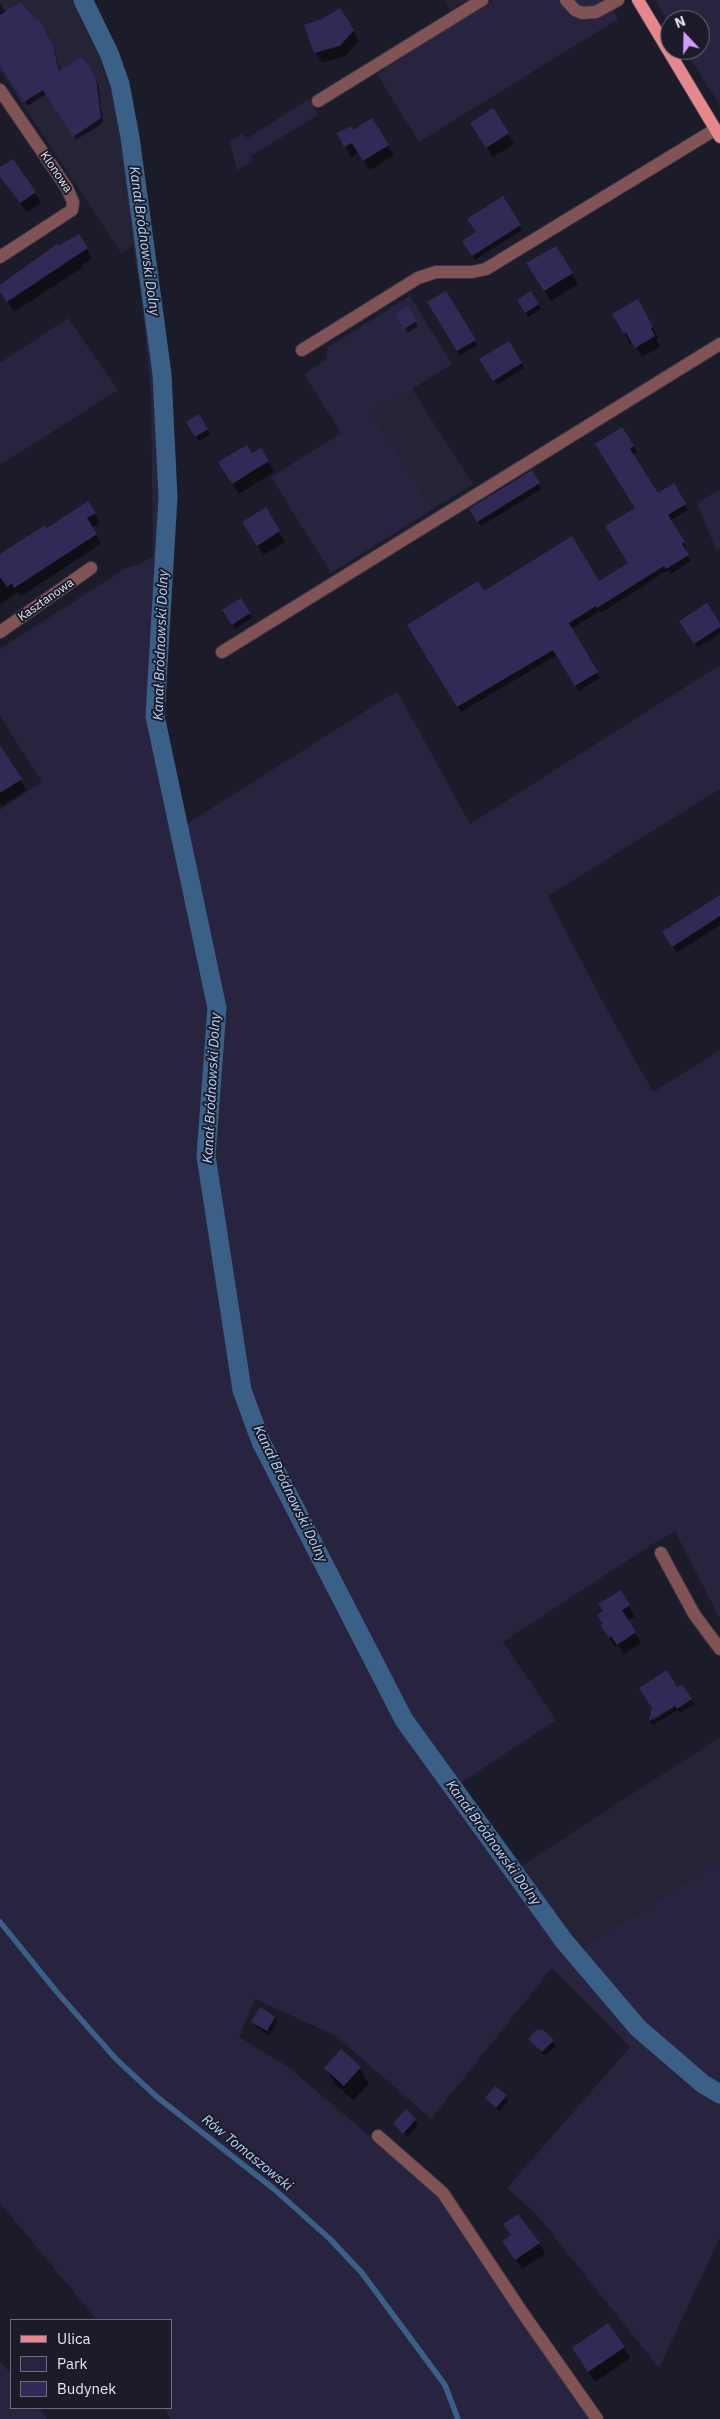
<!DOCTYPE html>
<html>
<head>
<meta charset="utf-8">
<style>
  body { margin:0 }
  #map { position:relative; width:720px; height:2419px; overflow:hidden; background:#1c1b29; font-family:"IBM Plex Sans",sans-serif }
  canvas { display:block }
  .legend { position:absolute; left:10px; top:2319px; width:162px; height:90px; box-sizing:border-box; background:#1c1b29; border:1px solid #6d6c78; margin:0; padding:6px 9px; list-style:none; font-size:15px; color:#e6e5ef }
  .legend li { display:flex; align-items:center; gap:10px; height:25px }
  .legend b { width:25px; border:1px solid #6d6c78 }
  .north { position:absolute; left:660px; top:10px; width:50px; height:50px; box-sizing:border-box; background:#1c1b29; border:1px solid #6d6c78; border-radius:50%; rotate:339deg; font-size:14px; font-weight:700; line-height:20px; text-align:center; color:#e6e5ef }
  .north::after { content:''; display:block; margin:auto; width:18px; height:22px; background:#d29cfd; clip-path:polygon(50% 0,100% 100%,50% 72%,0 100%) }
</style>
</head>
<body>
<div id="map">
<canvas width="720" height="2419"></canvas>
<ul class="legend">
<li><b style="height:6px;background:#e6878d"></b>Ulica</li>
<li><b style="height:14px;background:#28243f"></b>Park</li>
<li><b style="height:14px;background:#322a56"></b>Budynek</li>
</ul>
<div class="north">N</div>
</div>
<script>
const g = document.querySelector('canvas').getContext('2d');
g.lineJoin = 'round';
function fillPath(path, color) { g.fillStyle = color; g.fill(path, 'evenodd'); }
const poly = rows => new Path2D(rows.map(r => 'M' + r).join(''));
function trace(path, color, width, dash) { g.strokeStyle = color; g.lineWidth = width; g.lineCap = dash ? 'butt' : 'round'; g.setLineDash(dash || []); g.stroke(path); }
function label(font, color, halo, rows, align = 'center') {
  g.font = font + ' "IBM Plex Sans",sans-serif'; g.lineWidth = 4; g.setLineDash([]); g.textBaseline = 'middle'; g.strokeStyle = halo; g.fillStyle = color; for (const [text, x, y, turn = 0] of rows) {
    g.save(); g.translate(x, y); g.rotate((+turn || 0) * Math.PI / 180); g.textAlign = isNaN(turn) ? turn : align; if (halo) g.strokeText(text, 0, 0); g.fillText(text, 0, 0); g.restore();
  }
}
fillPath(poly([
  [445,0,467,0,451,10]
]), '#2a202e');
fillPath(poly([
  [0,0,71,0,107,73,133,246,121,253,0,70],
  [412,389,473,484,433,509,372,414],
  [720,1737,720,1861,583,1947,521,1866]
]), '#252336');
fillPath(poly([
  [71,0,95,0,122,68,130,99,159,288,171,427,171,541,165,734,185,825,397,691,470,824,720,665,720,789,548,896,600,997,653,1092,720,1050,720,1619,675,1531,648,1547,503,1642,556,1720,461,1783,583,1947,720,1861,720,2237,659,2368,536,2214,507,2188,630,2047,552,1968,431,2119,336,2036,255,1999,239,2037,287,2066,433,2190,591,2419,170,2419,165,2408,171,2408,171,2320,97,2320,0,2203,0,810,42,782,0,716,0,649,126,568,139,564,153,557,151,395,143,311,107,73],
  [493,0,558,0,569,15,577,18,589,17,612,9,618,19,419,142,377,74],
  [573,0,606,0,598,6,587,7,578,5],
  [655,0,720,0,720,105,684,50,700,50,700,20,670,20,670,27],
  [309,99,318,115,251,156,252,162,237,170,230,142,241,134,248,138],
  [410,296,452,364,372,414,433,509,331,573,271,477,341,433,304,374,326,360,328,347],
  [68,318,118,390,0,465,0,363],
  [720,489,720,548,716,550,697,503],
  [0,2361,11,2374,11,2408,38,2408,47,2419,0,2419]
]), '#28243f');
fillPath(poly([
  [0,3,6,13,39,21,55,52,60,71,81,58,98,84,103,123,76,140,46,94,28,106,0,64],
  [353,31,359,41,346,56,322,63,316,52],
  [492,110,514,144,493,157,477,133],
  [372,120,394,155,370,170,359,153,351,157,345,146,353,131],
  [0,169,35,193,41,203,27,212,8,188],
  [502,198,522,230,475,260,464,241,477,233],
  [556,247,578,284,551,301,534,274],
  [87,249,92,259,82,265,83,267,14,312,0,290,0,286],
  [446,293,477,345,460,355,429,303],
  [531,293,541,309,528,317,518,301],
  [638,301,658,337,656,339,660,347,642,357,633,342,630,344,614,315],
  [408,308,418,326,408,333,397,314],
  [509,343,524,368,497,385,481,359],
  [199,416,210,434,199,441,188,422],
  [622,428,637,452,633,455,658,495,673,485,688,510,670,521,687,548,684,550,691,561,671,574,668,570,601,613,600,611,571,629,600,678,579,691,557,655,461,712,409,626,483,592,599,582,629,563,636,508],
  [252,455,268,462,274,472,239,494,226,473],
  [531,472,541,489,481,526,470,509],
  [88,503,100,523,92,528,101,544,21,596,18,592,0,604,0,555,46,530],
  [265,509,285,542,264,555,249,533],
  [240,600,252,618,235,629,224,610],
  [720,625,720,633,698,648,684,626],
  [0,746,26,790,2,806,0,802],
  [720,896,720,925,677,953,668,939],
  [629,1606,635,1616,627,1621,641,1643,624,1654,618,1645,615,1647,608,1636,599,1615],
  [682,1685,694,1704,680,1713,678,1710,653,1725,650,1721,653,1708],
  [679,1701,681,1703,653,1721,653,1718],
  [274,2018,277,2022,269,2035,255,2026,253,2022],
  [529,2039,553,2041,556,2046,545,2056],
  [326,2068,360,2068,369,2084,353,2100,335,2084],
  [506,2096,508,2101,499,2112,486,2098],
  [406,2111,418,2125,407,2137,394,2123],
  [505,2224,539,2243,545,2254,522,2269,510,2252,512,2236],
  [624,2347,630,2358,595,2382,579,2359]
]), '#0007');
trace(poly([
  [0,1922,56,1991,116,2059,157,2097,274,2189,330,2239,362,2273,445,2385,458,2419]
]), '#3a6087', 5.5);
trace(poly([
  [83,0,109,53,120,84,130,137,162,374,168,497,155,716,217,1008,206,1156,242,1390,261,1442,404,1720,564,1941,638,2028,703,2084,720,2094]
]), '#3a6087', 19);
fillPath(poly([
  [20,2,37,20,39,19,53,46,59,71,82,57,96,78,101,118,73,137,43,90,24,102,0,66,0,15],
  [340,8,354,30,340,46,314,53,304,25,322,19],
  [493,108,509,133,486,148,470,123],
  [372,118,389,145,363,161,352,143,344,147,337,133,351,126,353,130],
  [13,159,36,192,20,203,0,177,0,167],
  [503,196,521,225,472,256,462,241,476,232,467,219],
  [79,234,88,248,7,302,0,292,0,285,57,244,58,246],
  [556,246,573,273,544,291,526,263],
  [446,291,476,340,457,351,427,302],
  [531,291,539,304,525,313,517,300],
  [638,299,653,327,651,328,655,336,635,348,626,333,624,334,612,314],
  [408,306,417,321,404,329,395,314],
  [509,341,522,363,493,381,479,359],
  [199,414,208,429,195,437,186,422],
  [622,427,634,446,630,449,658,493,674,483,686,504,668,515,685,542,682,544,689,555,666,569,664,566,597,608,596,606,569,623,598,672,575,686,553,650,457,707,407,625,478,581,484,591,572,536,599,581,628,563,605,526,635,508,595,444],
  [247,445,252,453,261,448,269,461,232,484,218,462],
  [532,470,540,483,477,522,469,509],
  [88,501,96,513,87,518,97,534,14,588,12,583,7,587,0,577,0,554,45,525,47,528],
  [266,507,280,531,257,546,242,522],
  [241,598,250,613,232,625,222,610],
  [707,603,720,623,720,627,694,644,679,621],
  [0,745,22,779,0,793],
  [720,895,720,916,672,947,662,932],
  [621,1590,630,1605,622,1610,636,1632,617,1645,611,1636,609,1638,600,1625,603,1624,597,1615,603,1611,598,1604],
  [667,1670,677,1687,682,1684,692,1699,677,1709,675,1706,649,1721,652,1708,639,1688],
  [260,2007,275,2017,267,2031,251,2022],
  [537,2029,540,2031,542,2029,554,2040,542,2052,528,2039],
  [341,2049,361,2067,344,2086,324,2068],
  [495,2086,507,2095,496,2108,485,2098],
  [406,2109,416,2119,403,2134,393,2123],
  [518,2214,540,2243,515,2260,502,2241,511,2235,503,2224],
  [608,2323,625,2347,588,2372,572,2348]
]), '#322a56');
const minor = poly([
  [566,0,575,10,582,13,596,12,618,0],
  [0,90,67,188,73,202,72,210,0,257],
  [318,101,482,0],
  [302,350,418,278,436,272,472,272,486,269,716,129],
  [0,632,91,568],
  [222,652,720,344],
  [661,1553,694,1614,720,1649],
  [378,2136,443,2193,522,2312,597,2419]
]);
const major = poly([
  [638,0,720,137]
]);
trace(minor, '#383745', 14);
trace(major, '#383745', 14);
trace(minor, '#815355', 12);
trace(major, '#e6878d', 12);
label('12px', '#e6e5ef', '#1c1b29', [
  ["Klonowa",56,172,56],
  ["Kasztanowa",46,600,-35]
]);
label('italic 14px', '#b4d6fc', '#1c1b29', [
  ["Kanał Bródnowski Dolny",144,241,82],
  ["Kanał Bródnowski Dolny",161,645,-88],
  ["Kanał Bródnowski Dolny",212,1088,-87],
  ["Kanał Bródnowski Dolny",290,1494,64],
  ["Kanał Bródnowski Dolny",493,1843,54],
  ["Rów Tomaszowski",247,2153,39]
]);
</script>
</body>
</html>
